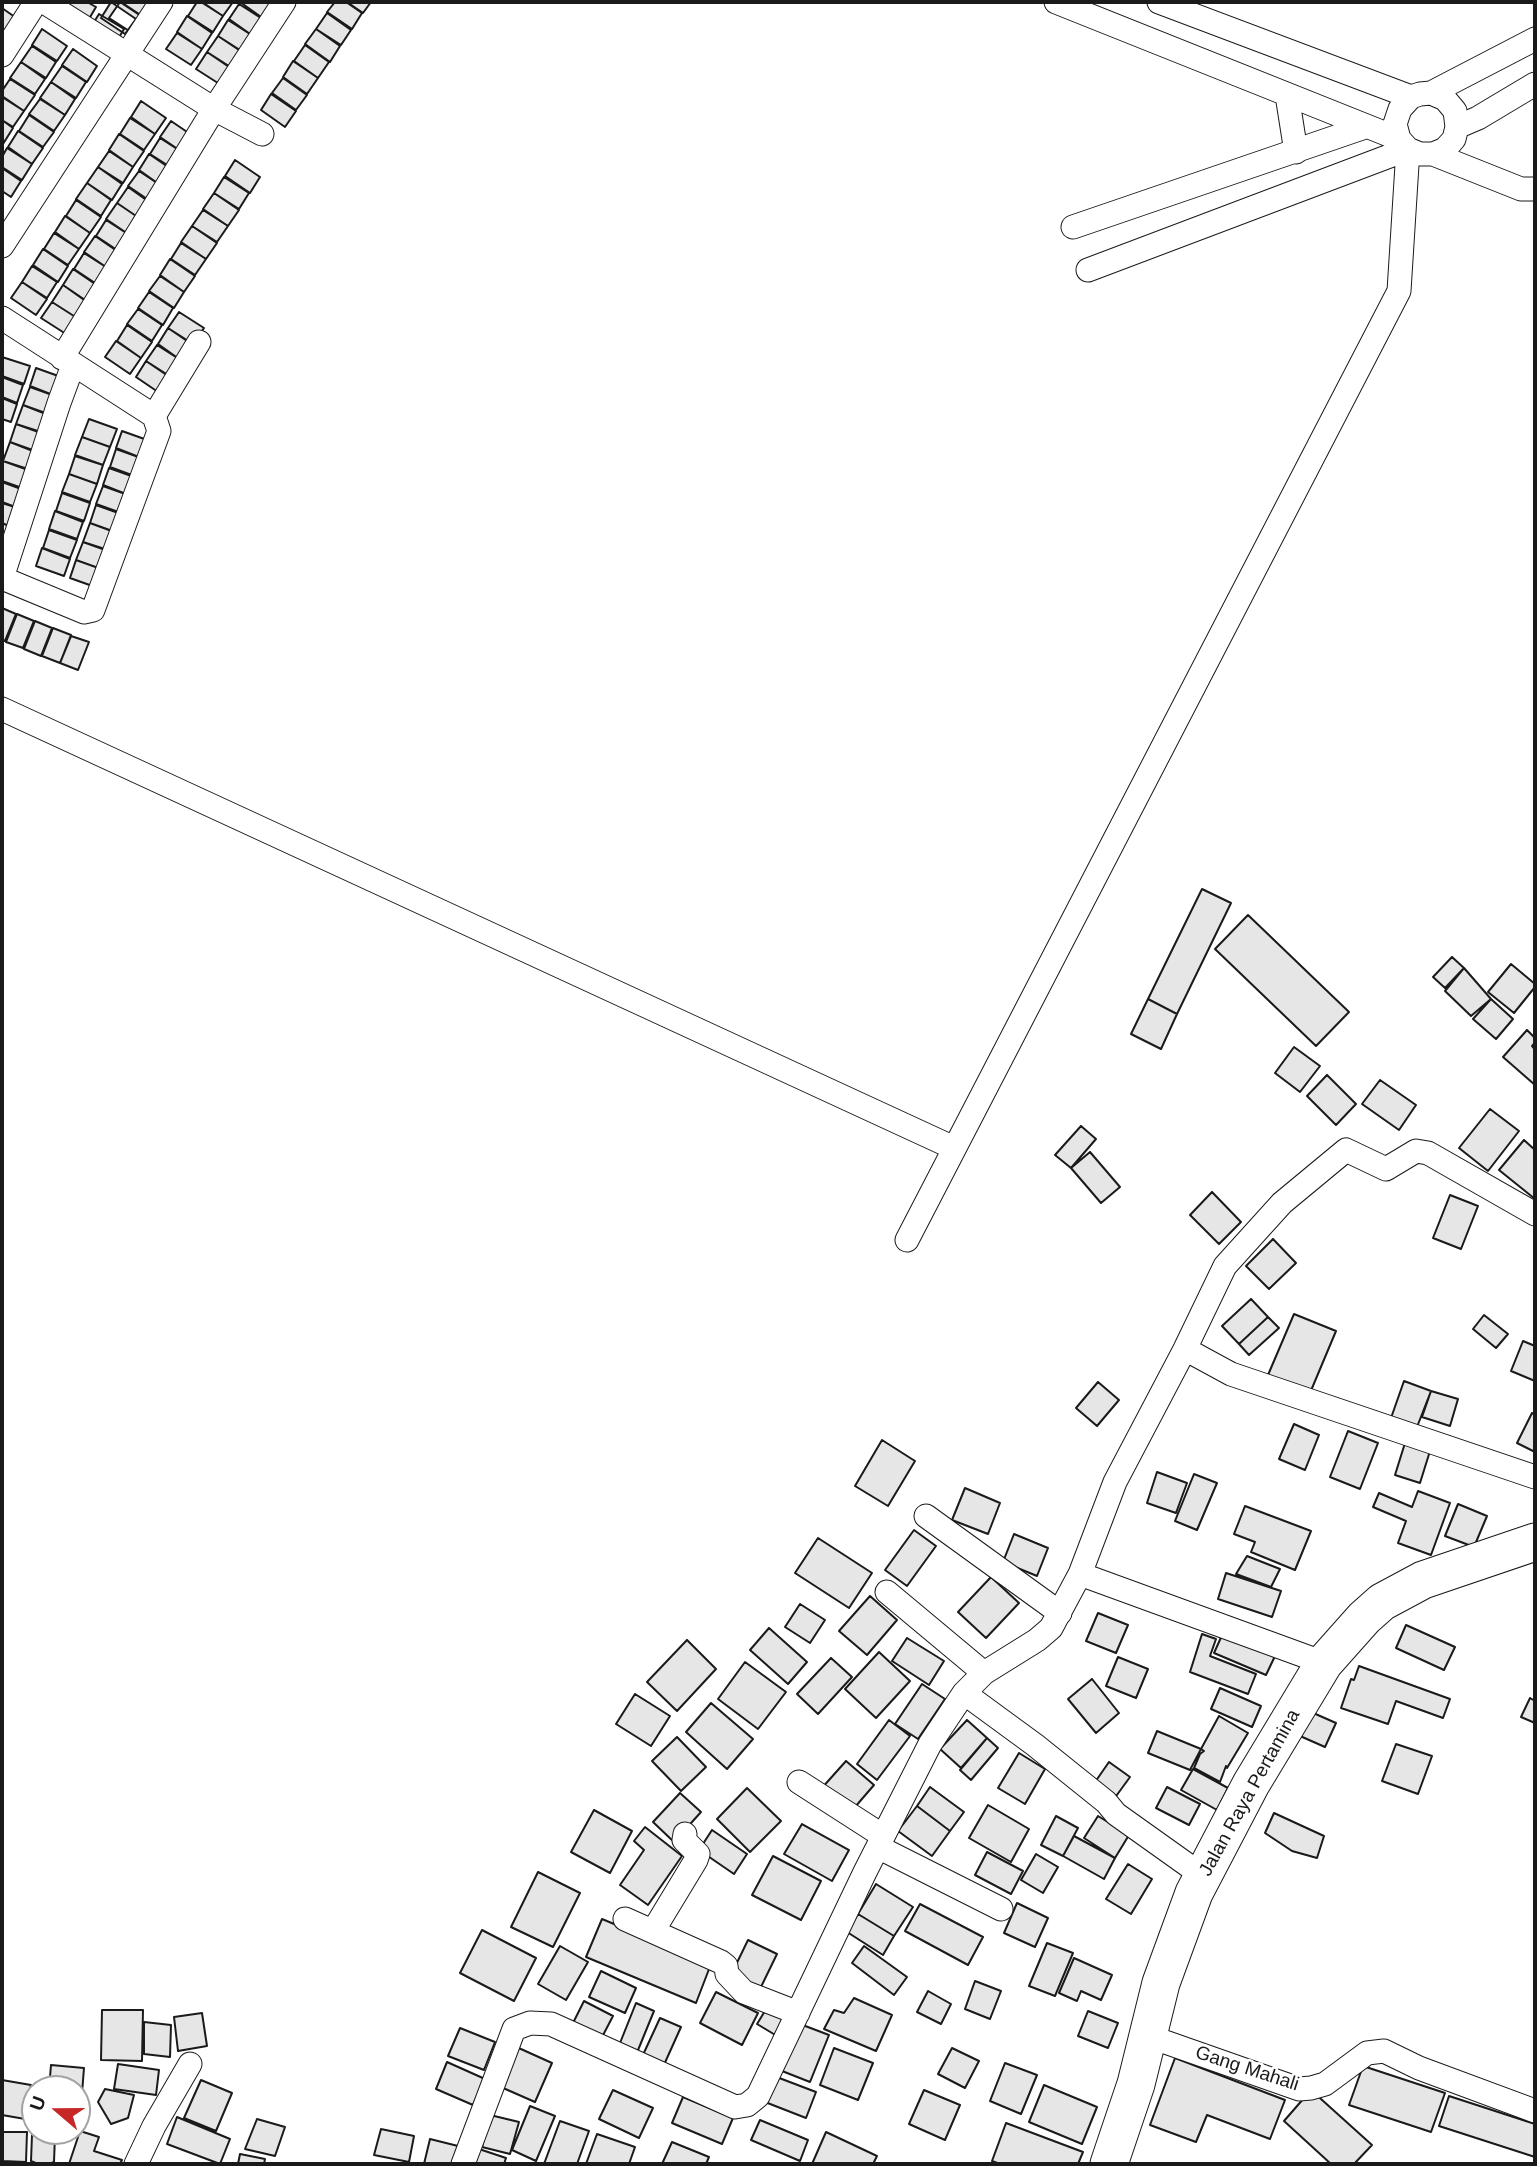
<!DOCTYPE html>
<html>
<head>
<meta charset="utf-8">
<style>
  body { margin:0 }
  #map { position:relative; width:1537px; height:2166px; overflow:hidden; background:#fff; font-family:Arial,sans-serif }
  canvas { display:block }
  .frame { position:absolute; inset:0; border:4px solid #1a1a1a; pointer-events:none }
  .north { position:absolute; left:21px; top:2075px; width:70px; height:70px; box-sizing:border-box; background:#fff; border:2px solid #a3a3a3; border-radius:50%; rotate:290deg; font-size:19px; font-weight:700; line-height:28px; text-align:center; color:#1a1a1a }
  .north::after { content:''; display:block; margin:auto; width:24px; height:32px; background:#c62828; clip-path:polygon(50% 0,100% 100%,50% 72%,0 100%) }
</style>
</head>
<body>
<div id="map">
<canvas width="1537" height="2166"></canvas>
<div class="frame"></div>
<div class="north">U</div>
</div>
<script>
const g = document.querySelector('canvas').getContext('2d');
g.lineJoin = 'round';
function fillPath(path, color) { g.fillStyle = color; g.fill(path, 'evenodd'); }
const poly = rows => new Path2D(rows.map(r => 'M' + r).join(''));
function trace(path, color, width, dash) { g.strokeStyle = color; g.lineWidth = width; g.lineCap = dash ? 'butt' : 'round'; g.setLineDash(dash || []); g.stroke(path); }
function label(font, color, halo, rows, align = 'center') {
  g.font = font + ' Arial,sans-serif'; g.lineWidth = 5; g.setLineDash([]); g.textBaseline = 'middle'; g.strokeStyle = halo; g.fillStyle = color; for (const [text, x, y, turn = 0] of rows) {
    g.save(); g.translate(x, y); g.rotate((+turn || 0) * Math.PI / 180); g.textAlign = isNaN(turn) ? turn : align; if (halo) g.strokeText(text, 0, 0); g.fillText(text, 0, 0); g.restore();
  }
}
const building = poly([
  [65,2,87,2,96,7,86,24,61,8,65,2],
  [111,2,136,19,125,34,101,18,111,2],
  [120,2,144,18,134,34,109,18,120,2],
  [121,2,155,2,145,18,121,2],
  [197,2,201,2,223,16,213,32,188,16,197,2],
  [202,2,233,2,223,16,202,2],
  [240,2,273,2,264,19,240,2],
  [335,2,346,2,362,13,352,29,327,12,335,2],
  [347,2,371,2,363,13,347,2],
  [239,4,264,20,253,36,229,19,239,4],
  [2,8,22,22,12,38,2,32,2,8],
  [327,13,351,30,341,45,316,29,327,13],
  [99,14,124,29,114,46,89,30,99,14],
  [187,16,212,33,202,49,177,32,187,16],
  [228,20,253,36,243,52,218,36,228,20],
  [42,29,67,46,57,61,32,45,42,29],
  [316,29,340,46,330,62,305,44,316,29],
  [177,33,202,49,191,65,166,49,177,33],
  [218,36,242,52,232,68,207,52,218,36],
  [305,45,329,62,318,78,294,61,305,45],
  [32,46,56,62,46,78,21,62,32,46],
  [73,49,97,66,87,82,62,65,73,49],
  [207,52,232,69,221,85,196,69,207,52],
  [293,61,318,78,307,94,283,77,293,61],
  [21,62,45,79,35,94,10,78,21,62],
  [62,66,86,82,76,98,51,82,62,66],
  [283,78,307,95,296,110,272,93,283,78],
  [10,79,35,95,24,111,2,96,2,91,10,79],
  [51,82,75,99,65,115,40,98,51,82],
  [271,94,296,111,285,127,261,110,271,94],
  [2,97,24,111,13,127,2,120,2,97],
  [40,99,65,115,54,131,29,114,40,99],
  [141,101,166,118,155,134,131,117,141,101],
  [29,115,54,132,43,147,19,131,29,115],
  [130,118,155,134,144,150,120,134,130,118],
  [2,120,13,128,3,144,2,143,2,120],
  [171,121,196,138,185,154,160,137,171,121],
  [18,131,43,148,32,164,8,147,18,131],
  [119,134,144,151,133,167,109,150,119,134],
  [160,138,185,154,175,170,150,154,160,138],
  [7,148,32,164,22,180,2,167,2,157,7,148],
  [109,151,133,167,123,183,98,167,109,151],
  [149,154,174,171,163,187,139,170,149,154],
  [235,160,260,177,250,193,225,176,235,160],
  [98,167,122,184,112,200,87,183,98,167],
  [2,168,21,181,11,197,2,191,2,168],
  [139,171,163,187,153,203,128,186,139,171],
  [224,177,249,193,239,209,214,193,224,177],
  [87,183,111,200,101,216,76,199,87,183],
  [128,187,152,204,142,220,117,203,128,187],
  [214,193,239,210,228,226,203,209,214,193],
  [76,200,101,217,90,233,66,216,76,200],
  [117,203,142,220,131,236,106,219,117,203],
  [203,210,228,226,217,242,192,226,203,210],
  [65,216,90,233,79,249,55,232,65,216],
  [106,220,131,236,120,252,96,236,106,220],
  [192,226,217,243,206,259,181,242,192,226],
  [54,233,79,249,68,265,44,249,54,233],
  [95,236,120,253,109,269,84,252,95,236],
  [181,243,206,259,195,275,171,259,181,243],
  [43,249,68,266,58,282,33,265,43,249],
  [84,253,109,269,98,285,74,269,84,253],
  [170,259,195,276,184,292,160,275,170,259],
  [32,266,57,282,47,298,22,282,32,266],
  [73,269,98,286,88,302,63,285,73,269],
  [160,276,184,292,174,308,149,291,160,276],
  [22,282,47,299,36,315,11,298,22,282],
  [63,285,87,302,77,318,52,302,63,285],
  [149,292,173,308,163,325,138,308,149,292],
  [52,302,77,318,66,334,41,318,52,302],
  [138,309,162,325,152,341,127,324,138,309],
  [179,312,204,328,193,344,168,328,179,312],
  [127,325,152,342,141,358,117,341,127,325],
  [168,328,193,345,182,361,158,344,168,328],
  [116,341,141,358,130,374,105,357,116,341],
  [157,345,182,361,171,377,146,361,157,345],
  [2,357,30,366,24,384,2,376,2,357],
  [146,361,171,378,161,394,136,377,146,361],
  [36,368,64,378,58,397,30,386,36,368],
  [2,377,23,385,17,403,2,397,2,377],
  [30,387,58,397,51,415,23,405,30,387],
  [2,398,17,404,11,422,2,419,2,398],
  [23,405,51,416,44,433,16,424,23,405],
  [89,419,117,429,110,447,82,437,89,419],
  [16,424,44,434,38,452,10,442,16,424],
  [122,431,150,441,144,459,116,448,122,431],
  [82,437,110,447,103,465,75,455,82,437],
  [10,442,38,453,31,470,3,461,10,442],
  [116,449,144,459,137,477,110,467,116,449],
  [75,456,103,465,97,484,69,474,75,456],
  [3,461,31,471,25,489,2,481,3,461],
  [109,468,137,478,131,496,103,485,109,468],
  [69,474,97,484,90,502,62,492,69,474],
  [2,482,24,490,18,508,2,502,2,482],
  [103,486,131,496,124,514,96,504,103,486],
  [62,493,90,503,84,521,56,511,62,493],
  [2,503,18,508,11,527,2,523,2,503],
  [96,505,124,515,117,533,90,523,96,505],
  [55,511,83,522,77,539,49,529,55,511],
  [90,523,118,533,111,551,83,542,90,523],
  [49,530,77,540,70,558,43,548,49,530],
  [83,542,111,552,104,570,76,560,83,542],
  [42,548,70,559,64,576,36,566,42,548],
  [76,560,104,570,98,588,70,578,76,560],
  [2,608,16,614,5,641,2,640,2,608],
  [17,614,34,621,23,648,6,642,17,614],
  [35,621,52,628,41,656,24,649,35,621],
  [53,628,71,635,60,663,42,656,53,628],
  [71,636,89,642,78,670,60,663,71,636],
  [1202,889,1231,903,1177,1014,1148,999,1202,889],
  [1248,915,1349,1012,1316,1046,1215,949,1248,915],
  [1452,957,1464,968,1445,988,1433,977,1452,957],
  [1511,964,1535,984,1535,987,1514,1013,1488,992,1511,964],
  [1464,968,1491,999,1471,1016,1445,991,1464,968],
  [1148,999,1177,1014,1161,1049,1131,1034,1148,999],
  [1491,999,1513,1019,1496,1039,1473,1019,1491,999],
  [1527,1030,1535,1038,1535,1042,1532,1046,1535,1050,1535,1085,1503,1057,1527,1030],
  [1294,1047,1320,1066,1300,1092,1275,1073,1294,1047],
  [1327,1075,1356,1104,1336,1125,1307,1096,1327,1075],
  [1380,1080,1416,1105,1399,1130,1362,1104,1380,1080],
  [1490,1109,1519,1131,1488,1171,1459,1148,1490,1109],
  [1081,1126,1096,1139,1071,1168,1055,1155,1081,1126],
  [1524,1140,1535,1150,1535,1199,1499,1170,1524,1140],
  [1090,1152,1120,1187,1101,1203,1071,1168,1090,1152],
  [1212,1192,1241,1222,1219,1244,1190,1215,1212,1192],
  [1450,1195,1478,1206,1461,1249,1433,1238,1450,1195],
  [1273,1239,1296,1263,1269,1289,1246,1266,1273,1239],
  [1251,1299,1268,1317,1239,1344,1222,1326,1251,1299],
  [1294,1314,1336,1331,1310,1393,1268,1375,1294,1314],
  [1484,1315,1508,1334,1496,1348,1473,1329,1484,1315],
  [1268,1317,1279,1328,1249,1355,1239,1344,1268,1317],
  [1523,1341,1535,1346,1535,1381,1511,1371,1523,1341],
  [1404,1381,1431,1391,1417,1427,1391,1418,1404,1381],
  [1098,1382,1119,1400,1097,1426,1076,1408,1098,1382],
  [1431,1391,1458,1399,1450,1426,1422,1417,1431,1391],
  [1532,1413,1535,1415,1535,1452,1517,1443,1532,1413],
  [1294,1424,1319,1435,1305,1470,1279,1459,1294,1424],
  [1348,1431,1378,1443,1360,1489,1330,1477,1348,1431],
  [882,1440,915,1461,888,1506,855,1486,882,1440],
  [1405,1443,1430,1451,1420,1483,1395,1475,1405,1443],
  [1157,1472,1187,1483,1176,1513,1147,1503,1157,1472],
  [1194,1474,1217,1483,1197,1530,1175,1521,1194,1474],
  [965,1488,1000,1503,988,1534,952,1520,965,1488],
  [1418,1491,1450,1503,1431,1555,1398,1543,1406,1521,1373,1507,1379,1493,1412,1507,1418,1491],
  [1458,1504,1487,1516,1474,1547,1445,1536,1458,1504],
  [1245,1506,1311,1531,1295,1570,1251,1552,1255,1542,1234,1534,1245,1506],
  [914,1530,936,1546,907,1586,885,1570,914,1530],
  [1014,1534,1048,1548,1037,1576,1003,1562,1014,1534],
  [818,1538,872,1573,849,1608,795,1573,818,1538],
  [1247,1556,1280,1569,1271,1587,1236,1574,1247,1556],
  [1226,1573,1281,1591,1272,1617,1218,1599,1226,1573],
  [991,1577,1019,1603,986,1638,958,1612,991,1577],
  [870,1596,897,1620,867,1655,839,1631,870,1596],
  [800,1604,825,1620,810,1643,785,1627,800,1604],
  [1098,1613,1128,1625,1116,1653,1086,1641,1098,1613],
  [1406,1625,1455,1647,1444,1670,1396,1648,1406,1625],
  [769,1628,807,1662,788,1684,750,1650,769,1628],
  [1223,1633,1275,1656,1266,1675,1214,1653,1223,1633],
  [1202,1634,1216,1639,1210,1656,1256,1674,1248,1694,1190,1672,1202,1634],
  [907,1638,944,1661,929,1685,892,1661,907,1638],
  [687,1640,716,1669,677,1711,647,1682,687,1640],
  [879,1652,910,1681,876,1718,845,1689,879,1652],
  [1118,1657,1148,1669,1136,1698,1106,1686,1118,1657],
  [831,1658,852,1677,818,1714,797,1694,831,1658],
  [745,1662,786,1692,758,1729,718,1699,745,1662],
  [1359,1666,1450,1699,1443,1718,1396,1701,1388,1724,1341,1708,1351,1679,1354,1680,1359,1666],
  [1092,1679,1119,1713,1096,1733,1068,1699,1092,1679],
  [922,1684,945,1699,918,1739,895,1724,922,1684],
  [1220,1688,1261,1706,1252,1727,1211,1709,1220,1688],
  [635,1694,670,1716,651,1746,616,1724,635,1694],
  [1530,1698,1535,1701,1535,1723,1521,1717,1530,1698],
  [711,1703,753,1739,727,1769,686,1732,711,1703],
  [1311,1712,1336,1723,1325,1747,1300,1736,1311,1712],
  [1219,1716,1248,1733,1227,1768,1226,1766,1220,1782,1194,1768,1200,1754,1204,1751,1201,1749,1219,1716],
  [889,1720,910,1736,877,1780,857,1764,889,1720],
  [967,1720,987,1738,961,1768,940,1749,967,1720],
  [1157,1731,1201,1749,1190,1770,1148,1753,1157,1731],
  [677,1737,706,1767,681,1791,652,1761,677,1737],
  [987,1738,998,1748,971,1780,960,1770,987,1738],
  [1396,1744,1432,1756,1418,1794,1382,1781,1396,1744],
  [1019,1753,1045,1769,1025,1804,998,1788,1019,1753],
  [846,1761,874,1785,849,1814,821,1789,846,1761],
  [1109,1762,1130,1777,1114,1799,1093,1785,1109,1762],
  [1193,1769,1228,1788,1217,1810,1181,1790,1193,1769],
  [930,1787,964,1812,950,1831,917,1806,930,1787],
  [1167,1787,1200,1804,1189,1825,1156,1808,1167,1787],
  [747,1788,781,1821,750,1852,717,1819,747,1788],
  [680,1793,701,1812,674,1842,653,1822,680,1793],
  [988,1805,1029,1829,1011,1862,969,1838,988,1805],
  [917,1806,950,1831,932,1856,898,1831,917,1806],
  [594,1810,632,1831,610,1873,571,1852,594,1810],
  [1274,1813,1324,1836,1317,1858,1292,1851,1265,1833,1274,1813],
  [1056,1816,1078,1828,1063,1856,1041,1845,1056,1816],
  [1098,1816,1129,1835,1115,1858,1084,1838,1098,1816],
  [802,1824,849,1850,832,1881,784,1854,802,1824],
  [645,1827,682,1856,648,1905,620,1885,644,1850,634,1841,645,1827],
  [712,1830,747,1854,734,1874,699,1850,712,1830],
  [1074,1836,1115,1858,1104,1879,1063,1856,1074,1836],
  [987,1852,1023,1871,1011,1894,975,1875,987,1852],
  [1036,1854,1058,1867,1043,1893,1021,1880,1036,1854],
  [773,1856,821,1881,801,1920,752,1895,773,1856],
  [1128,1864,1152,1879,1131,1914,1106,1899,1128,1864],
  [538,1872,580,1893,553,1947,511,1927,538,1872],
  [876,1884,913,1907,894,1936,858,1914,876,1884],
  [1017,1903,1048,1918,1035,1947,1004,1933,1017,1903],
  [920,1904,983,1937,968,1965,905,1931,920,1904],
  [858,1914,894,1936,883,1955,847,1932,858,1914],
  [602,1919,711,1964,696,2003,586,1957,602,1919],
  [482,1930,536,1958,514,2001,460,1973,482,1930],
  [748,1940,777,1954,760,1989,731,1975,748,1940],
  [1047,1943,1073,1953,1055,1996,1029,1986,1047,1943],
  [560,1946,588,1962,566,2000,538,1984,560,1946],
  [864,1946,907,1977,894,1995,852,1963,864,1946],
  [1074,1958,1112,1975,1101,2000,1081,1991,1077,2001,1059,1993,1074,1958],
  [601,1971,636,1988,625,2013,589,1997,601,1971],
  [975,1981,1001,1991,990,2019,965,2009,975,1981],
  [928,1991,951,2004,941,2024,917,2012,928,1991],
  [716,1992,758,2013,742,2045,700,2023,716,1992],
  [854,1998,892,2015,876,2051,824,2029,834,2010,844,2013,854,1998],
  [584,2001,613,2016,601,2039,572,2025,584,2001],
  [636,2003,654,2011,636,2055,618,2048,636,2003],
  [768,2006,787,2018,777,2036,757,2024,768,2006],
  [102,2010,143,2010,142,2061,101,2060,102,2010],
  [1088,2011,1118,2023,1108,2048,1078,2036,1088,2011],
  [202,2013,207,2046,178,2051,174,2017,202,2013],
  [660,2018,681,2027,663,2067,642,2057,660,2018],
  [144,2022,171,2025,170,2057,144,2054,144,2022],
  [800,2024,829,2035,810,2082,782,2071,800,2024],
  [460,2028,495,2042,484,2070,448,2056,460,2028],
  [512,2045,552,2063,535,2102,494,2084,512,2045],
  [834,2048,873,2063,858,2100,820,2085,834,2048],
  [952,2048,979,2061,965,2088,938,2074,952,2048],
  [1175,2058,1285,2100,1270,2139,1207,2115,1196,2142,1150,2125,1175,2058],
  [447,2062,485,2079,473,2105,436,2089,447,2062],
  [1005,2063,1037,2075,1021,2114,990,2101,1005,2063],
  [118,2064,159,2070,156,2095,114,2089,118,2064],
  [51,2065,84,2068,82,2093,77,2092,77,2089,49,2089,51,2065],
  [1363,2066,1445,2093,1431,2132,1349,2105,1363,2066],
  [774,2076,816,2092,806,2118,765,2102,774,2076],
  [2,2080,31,2085,25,2119,2,2115,2,2080],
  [201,2080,232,2093,216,2131,184,2118,201,2080],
  [1044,2085,1097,2107,1082,2144,1029,2122,1044,2085],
  [105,2089,134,2095,128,2118,111,2124,98,2102,105,2089],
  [613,2090,653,2108,639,2138,599,2119,613,2090],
  [924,2090,960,2105,945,2140,909,2124,924,2090],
  [1311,2090,1372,2145,1354,2164,1331,2164,1284,2121,1311,2090],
  [1449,2096,1535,2124,1535,2157,1439,2126,1449,2096],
  [683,2097,733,2118,722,2144,672,2123,683,2097],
  [530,2106,555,2116,536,2161,512,2150,530,2106],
  [490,2115,519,2122,510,2154,482,2147,490,2115],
  [177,2117,230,2139,220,2164,167,2144,177,2117],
  [257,2119,285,2127,275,2156,245,2149,257,2119],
  [760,2120,808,2140,800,2161,751,2140,760,2120],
  [560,2121,589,2131,577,2164,544,2164,560,2121],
  [1006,2123,1083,2152,1078,2164,1000,2164,992,2161,1006,2123],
  [381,2129,414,2136,409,2162,374,2155,381,2129],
  [80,2131,99,2137,94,2151,122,2160,120,2164,69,2164,80,2131],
  [3,2132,27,2132,26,2162,2,2161,3,2132],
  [826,2132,877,2156,873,2164,812,2164,826,2132],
  [597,2134,635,2147,629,2164,586,2164,597,2134],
  [32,2135,55,2135,54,2162,49,2164,38,2164,31,2161,32,2135],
  [430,2139,458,2146,453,2164,424,2164,430,2139],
  [672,2142,709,2157,706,2164,662,2164,672,2142],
  [476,2148,506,2158,504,2164,470,2164,476,2148],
  [240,2154,265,2159,264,2164,238,2164,240,2154]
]);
fillPath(building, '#e6e6e6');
trace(building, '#1a1a1a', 2);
const street = poly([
  [44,2,214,109,262,134],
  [1056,2,1399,139],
  [1159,2,1411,97],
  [2,55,36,2],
  [1431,93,1535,39],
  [1287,95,1296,152],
  [1457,127,1478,118,1535,84],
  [1433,154,1445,149,1454,139,1457,127,1455,111,1445,99,1431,93,1420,94,1411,97,1400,109,1395,124,1399,139,1408,149,1420,154,1433,154,1521,189,1535,189],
  [1073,227,1365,127],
  [2,246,161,2],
  [2,318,154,416,159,431,93,610,84,612,2,578],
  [62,358,214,109,284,2],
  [154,416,199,342],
  [2,578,59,403,73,365],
  [2,709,954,1148],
  [907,1240,1399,291,1408,149,1088,270],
  [1185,1349,1231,1374,1535,1477],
  [926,1516,1060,1613],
  [1080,1574,1324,1663],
  [887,1592,984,1673],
  [964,1693,1035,1745,1106,1802,1116,1814,1203,1876],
  [799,1782,883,1836],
  [878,1847,1001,1909],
  [625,1919,721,1962,726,1966,727,1974,744,1992,798,2013],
  [653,1931,696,1860,698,1854,684,1840,685,1834],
  [1148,2036,1299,2089,1311,2088,1325,2084,1367,2053,1384,2051,1419,2068,1535,2111],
  [136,2164,154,2126,190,2064],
  [463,2164,514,2029,530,2023,551,2024,735,2107,747,2105,758,2096,865,1872,930,1744,964,1693,984,1673,1037,1640,1051,1628,1080,1574,1115,1482,1185,1349,1225,1266,1282,1203,1346,1150,1386,1169,1416,1151,1428,1153,1535,1214]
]);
const primary = poly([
  [1109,2164,1136,2084,1161,1983,1194,1893,1251,1784,1324,1663,1364,1618,1382,1602,1423,1580,1535,1542]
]);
trace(street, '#1a1a1a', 25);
trace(primary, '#1a1a1a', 39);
trace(street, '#fff', 23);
trace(primary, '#fff', 37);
label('19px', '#1a1a1a', '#fff', [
  ["Jalan Raya Pertamina",1250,1793,-61],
  ["Gang Mahali",1247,2069,18]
]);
</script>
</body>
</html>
